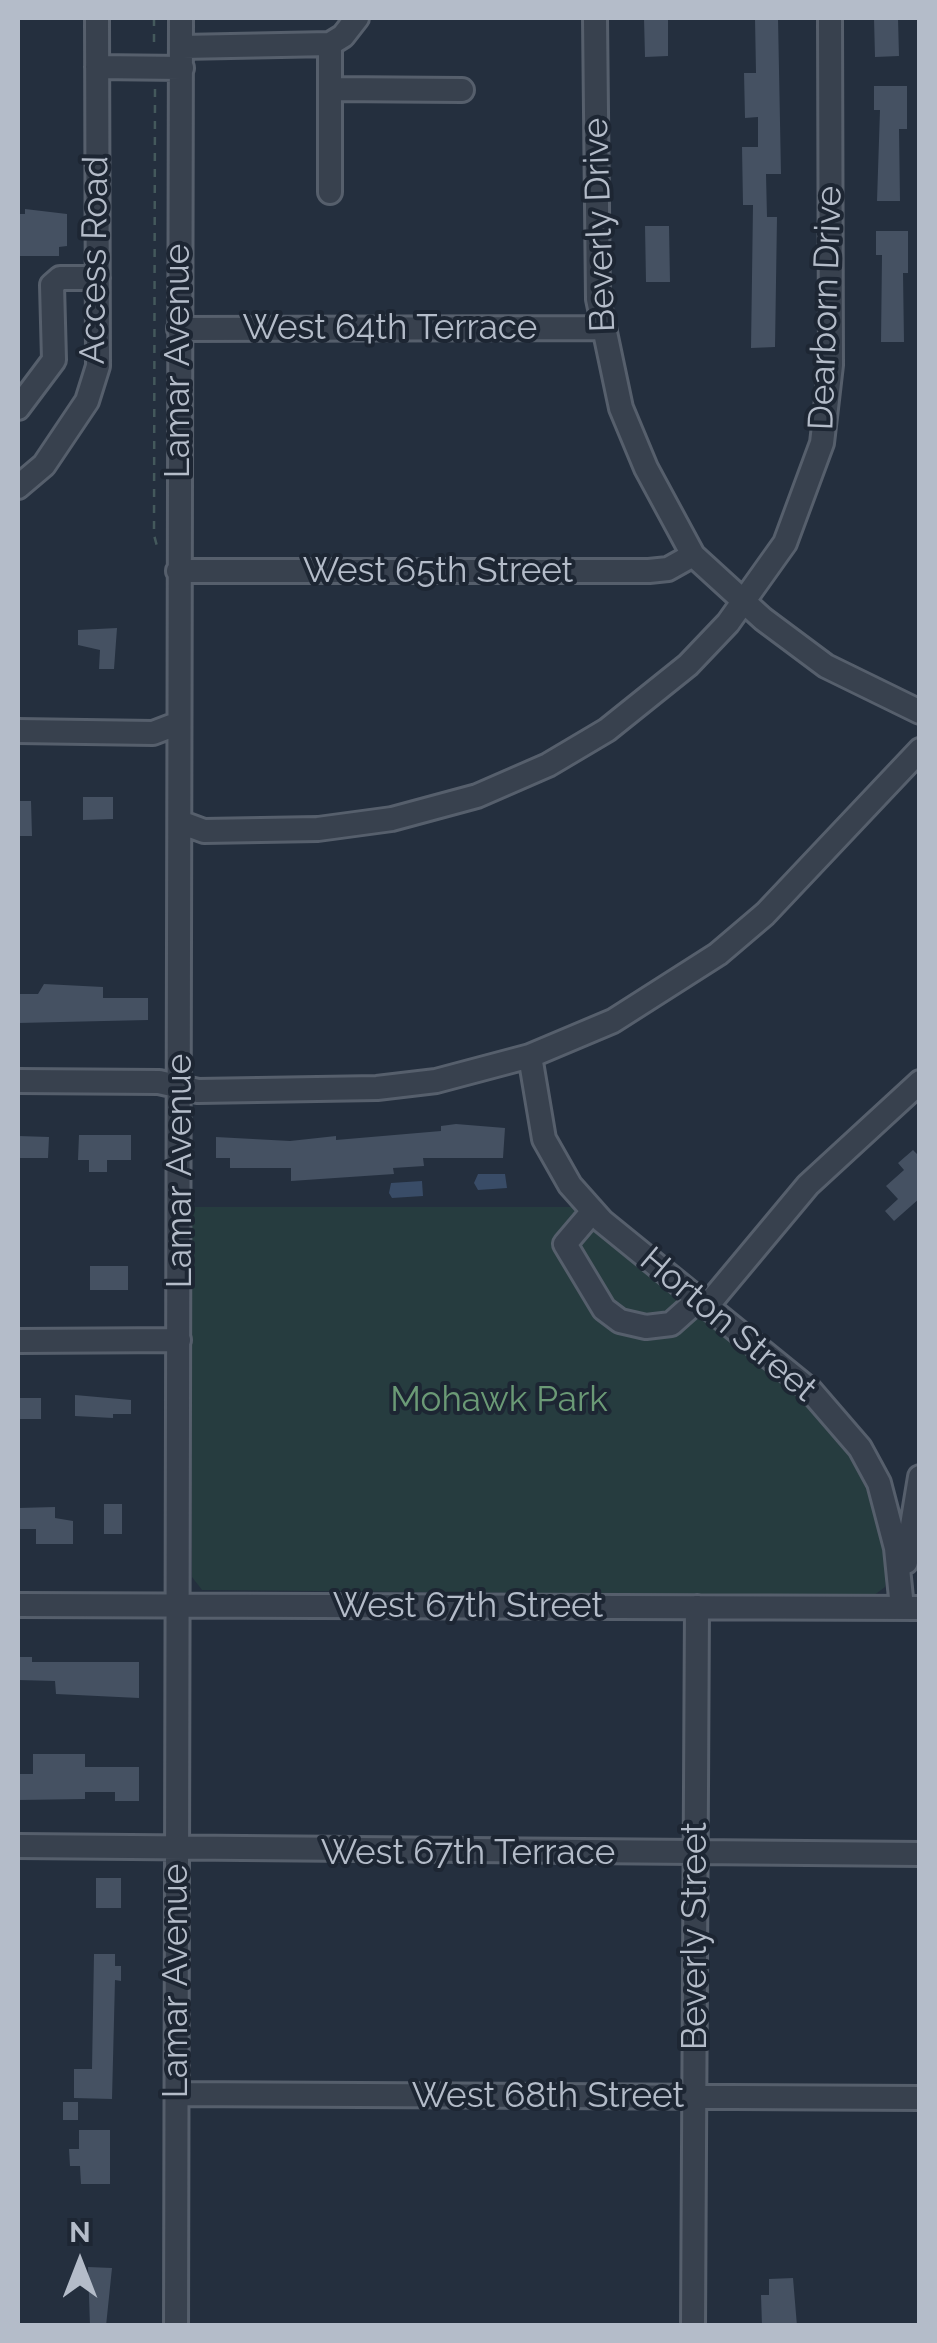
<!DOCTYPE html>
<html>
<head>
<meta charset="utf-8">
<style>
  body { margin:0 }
  #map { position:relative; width:937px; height:2343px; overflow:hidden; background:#242f3e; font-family:Raleway,sans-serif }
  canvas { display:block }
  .frame { position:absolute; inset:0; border:20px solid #b4bcc9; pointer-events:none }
  .north { position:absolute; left:30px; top:2213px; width:100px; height:100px; -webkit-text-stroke:8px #1d2633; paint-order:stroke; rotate:0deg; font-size:28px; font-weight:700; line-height:40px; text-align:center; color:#b4bcc9 }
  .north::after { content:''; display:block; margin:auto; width:35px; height:45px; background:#b4bcc9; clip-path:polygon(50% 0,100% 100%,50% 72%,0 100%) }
</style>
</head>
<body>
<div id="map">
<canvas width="937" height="2343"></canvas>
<div class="frame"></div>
<div class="north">N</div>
</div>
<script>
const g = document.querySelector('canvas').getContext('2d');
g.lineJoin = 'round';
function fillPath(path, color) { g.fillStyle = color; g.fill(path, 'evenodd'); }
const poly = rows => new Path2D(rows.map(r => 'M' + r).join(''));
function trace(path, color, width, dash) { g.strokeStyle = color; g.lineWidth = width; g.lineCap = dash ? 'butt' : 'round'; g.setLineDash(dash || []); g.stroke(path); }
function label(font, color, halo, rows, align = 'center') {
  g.font = font + ' Raleway,sans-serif'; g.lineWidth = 8; g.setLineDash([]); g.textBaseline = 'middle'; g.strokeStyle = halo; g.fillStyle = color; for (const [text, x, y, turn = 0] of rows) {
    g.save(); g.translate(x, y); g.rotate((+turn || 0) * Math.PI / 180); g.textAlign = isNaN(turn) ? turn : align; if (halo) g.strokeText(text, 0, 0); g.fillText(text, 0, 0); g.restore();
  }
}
fillPath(poly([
  [190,1207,575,1207,801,1394,848,1448,883,1525,888,1568,885,1587,873,1596,202,1590,192,1577]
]), '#263c3f');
fillPath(poly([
  [478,1174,505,1174,507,1188,478,1190,474,1183],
  [422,1181,423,1196,392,1198,389,1193,391,1183]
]), '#394c67');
fillPath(poly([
  [644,18,668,18,668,56,645,57],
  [755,18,778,18,781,174,766,174,767,217,777,217,775,347,751,348,753,205,743,205,742,147,758,147,758,117,745,118,744,73,756,73],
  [874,18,898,18,899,56,875,57],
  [874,86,907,86,907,129,899,129,900,201,877,201,880,110,874,110],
  [25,209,67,214,67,246,59,247,59,256,18,256,18,214,25,214],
  [645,226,669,226,670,282,646,282],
  [876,231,908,231,908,273,903,273,904,342,881,342,882,255,876,255],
  [117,628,114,669,99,669,100,650,78,645,78,630],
  [83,797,113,797,113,819,83,820],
  [18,801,31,801,32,836,18,836],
  [44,984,103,987,103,998,148,998,148,1020,18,1023,18,994,38,994],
  [456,1124,505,1128,503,1158,423,1158,424,1166,393,1168,394,1174,291,1181,291,1168,230,1168,230,1158,216,1158,216,1137,290,1141,336,1136,336,1140,441,1131,441,1126],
  [79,1135,131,1135,131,1160,107,1160,107,1172,89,1172,89,1160,78,1160],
  [18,1136,49,1137,48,1158,18,1158],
  [913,1150,920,1157,920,1198,894,1221,885,1211,898,1199,886,1186,904,1170,898,1163],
  [90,1266,128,1266,128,1290,90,1290],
  [75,1395,131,1400,131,1414,113,1414,113,1418,75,1416],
  [18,1398,41,1398,41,1419,18,1419],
  [104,1504,122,1504,122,1534,104,1534],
  [55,1507,55,1518,73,1521,73,1544,36,1544,36,1529,18,1529,18,1508],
  [18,1657,32,1657,32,1662,139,1662,139,1698,56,1694,55,1681,18,1680],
  [33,1754,85,1754,85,1767,139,1767,139,1801,115,1801,115,1792,85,1792,85,1799,18,1800,18,1774,33,1774],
  [96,1878,121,1878,121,1908,96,1908],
  [94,1954,115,1954,115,1966,121,1966,121,1981,115,1980,112,2099,74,2098,74,2069,92,2069],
  [63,2102,78,2102,78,2120,63,2120],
  [79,2130,110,2130,110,2184,81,2184,80,2166,70,2166,69,2149,79,2149],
  [88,2267,112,2268,106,2326,90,2326],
  [793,2278,797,2326,762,2326,761,2295,769,2295,769,2279]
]), '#455162');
const minor = poly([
  [595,18,598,299,621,408,646,468,693,555,763,619,826,666,920,712],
  [330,44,330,192],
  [182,47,330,44,343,36,357,18],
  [97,67,182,68],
  [332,89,462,90],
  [179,329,602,328],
  [18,408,54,360,52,285,60,278,98,278],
  [18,487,44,465,87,401,98,366,97,18],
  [178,571,649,571,668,569,693,555],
  [18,731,153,733,179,723],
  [180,822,204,831,318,829,392,819,477,796,548,765,607,730,688,665,728,623,785,543,822,443,831,365,830,18],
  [530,1056,544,1139,570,1185,602,1221,810,1390,860,1448,879,1483,896,1548,902,1608],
  [18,1081,159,1082,198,1091,377,1088,436,1081,530,1056,613,1021,718,954,765,914,920,750],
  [593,1211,565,1244,604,1309,620,1321,646,1327,671,1324,699,1299],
  [707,1306,808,1185,920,1082],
  [18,1341,179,1340],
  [906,1562,920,1477],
  [18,1605,920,1608],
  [18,1846,920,1854],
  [176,2094,920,2098],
  [176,2326,181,18],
  [693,2326,697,1607]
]);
trace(minor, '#565f6c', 28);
trace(poly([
  [154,18,154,46],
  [155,89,154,535,158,550]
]), '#44595c', 2.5, [8, 8]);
trace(minor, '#38414e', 22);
label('35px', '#b4bcc9', '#1d2633', [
  ["Beverly Drive",600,225,-92],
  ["Access Road",95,260,-89],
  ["Dearborn Drive",826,308,-88],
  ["West 64th Terrace",390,328],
  ["Lamar Avenue",178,361,-90],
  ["West 65th Street",438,571],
  ["Lamar Avenue",180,1171,-90],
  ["Horton Street",728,1325,40],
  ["West 67th Street",468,1606],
  ["West 67th Terrace",468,1853],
  ["Beverly Street",695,1936,-90],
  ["Lamar Avenue",176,1981,-90],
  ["West 68th Street",548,2096]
]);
label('35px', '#6b9a76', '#1d2633', [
  ["Mohawk Park",499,1400]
]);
</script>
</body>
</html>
